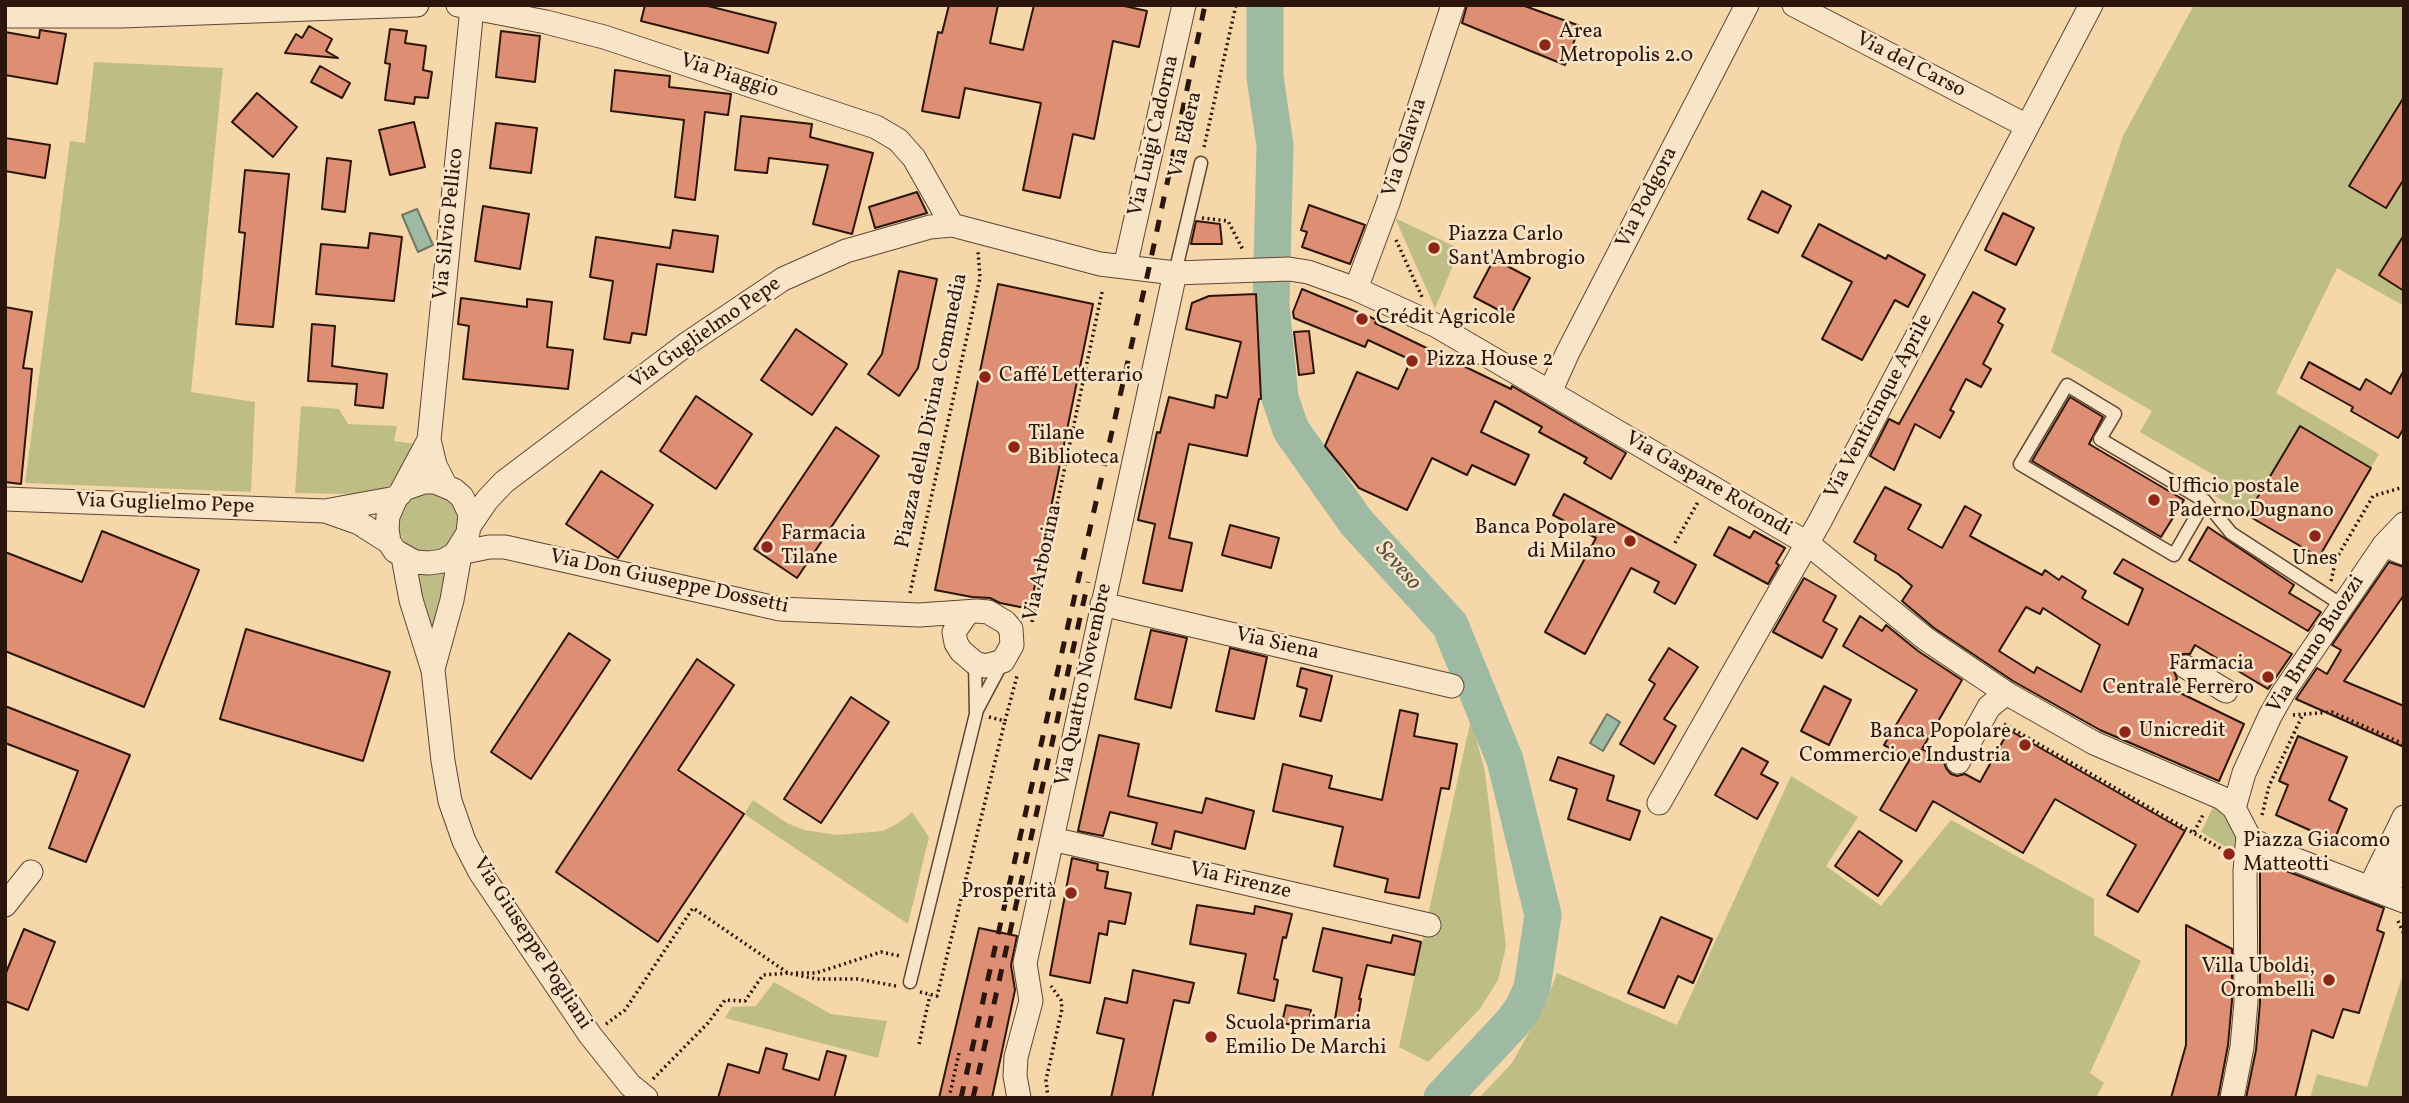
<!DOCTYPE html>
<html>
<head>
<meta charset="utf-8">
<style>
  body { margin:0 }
  #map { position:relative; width:2409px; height:1103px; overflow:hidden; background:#f5d7aa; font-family:Vollkorn,serif }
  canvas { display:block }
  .frame { position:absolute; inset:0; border:7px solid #2c150c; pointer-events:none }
</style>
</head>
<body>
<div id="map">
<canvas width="2409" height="1103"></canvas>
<div class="frame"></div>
</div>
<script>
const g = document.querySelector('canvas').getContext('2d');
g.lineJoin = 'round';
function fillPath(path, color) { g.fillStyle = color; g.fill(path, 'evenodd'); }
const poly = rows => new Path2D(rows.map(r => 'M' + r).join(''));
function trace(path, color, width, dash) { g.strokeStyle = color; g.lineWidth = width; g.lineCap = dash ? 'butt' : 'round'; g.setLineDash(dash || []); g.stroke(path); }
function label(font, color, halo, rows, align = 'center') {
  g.font = font + ' Vollkorn,serif'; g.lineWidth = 5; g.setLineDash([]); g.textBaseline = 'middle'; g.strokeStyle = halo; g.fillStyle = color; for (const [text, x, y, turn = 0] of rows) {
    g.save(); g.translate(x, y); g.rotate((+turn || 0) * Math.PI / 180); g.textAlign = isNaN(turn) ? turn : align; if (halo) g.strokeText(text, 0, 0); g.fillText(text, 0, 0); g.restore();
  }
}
fillPath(poly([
  [2194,5,2404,5,2404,306,2337,268,2276,393,2379,454,2371,468,2300,426,2247,515,2215,496,2224,481,2140,432,2152,411,2051,352,2123,136],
  [94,62,223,68,191,392,255,402,251,492,25,483,70,141,85,143],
  [1395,218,1460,249,1435,308],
  [301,406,339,409,348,424,397,426,394,441,415,444,392,485,374,492,347,494,295,493],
  '398 523a30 30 0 1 1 60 0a30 30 0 1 1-60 0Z',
  [450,572,434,636,427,636,414,573],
  [1471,719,1485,772,1506,947,1498,980,1479,1010,1428,1062,1399,1047],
  [1791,776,1858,817,1826,866,1881,906,1951,820,2094,899,2094,935,2141,961,2090,1073,2104,1083,2096,1098,1479,1098,1512,1063,1548,998,1557,973,1677,1025],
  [753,800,787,823,804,830,837,835,883,831,900,822,912,812,929,837,908,924,744,814],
  [2216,801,2235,831,2239,855,2201,832],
  [2404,971,2404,1098,2310,1098,2317,1074,2367,1087],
  [774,982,831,1014,887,1021,878,1058,725,1018,732,1007,756,1006]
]), '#bfbd86');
const water = poly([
  [417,209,433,245,418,252,402,215,417,209],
  [1607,714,1620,722,1603,751,1590,743,1607,714]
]);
fillPath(water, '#9ebaa3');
trace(water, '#707867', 2);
trace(poly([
  [1265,5,1265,77,1275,145,1271,305,1280,398,1291,430,1356,522,1450,625,1505,760,1543,915,1532,988,1523,1008,1513,1022,1442,1098]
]), '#9ebaa3', 37);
const building = poly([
  [645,5,704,5,776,23,768,53,641,21,645,5],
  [949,5,998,5,990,43,1023,50,1034,5,1120,5,1147,11,1139,47,1113,41,1094,139,1073,134,1060,198,1023,190,1041,103,965,88,959,118,922,111,938,32,942,33,949,5],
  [1467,5,1522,5,1580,26,1565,65,1462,23,1467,5],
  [309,26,332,39,326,51,338,58,285,53,296,34,302,38,309,26],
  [390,29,407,31,405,43,426,46,423,70,432,72,428,98,415,97,414,104,385,100,390,64,385,63,390,29],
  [40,30,66,34,57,84,5,75,5,32,39,38,40,30],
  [501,31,540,36,535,82,496,77,501,31],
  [320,66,350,83,342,98,311,82,320,66],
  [615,70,670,76,669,87,731,94,728,115,705,112,695,200,675,197,684,120,611,111,615,70],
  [257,93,297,127,273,157,232,122,257,93],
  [2404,97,2404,179,2386,208,2349,186,2404,97],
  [741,116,812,124,810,137,873,153,852,234,813,224,828,165,769,158,767,173,735,170,741,116],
  [414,122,425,167,390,175,379,130,414,122],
  [496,123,537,128,531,173,490,168,496,123],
  [5,138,50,145,45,178,5,171,5,138],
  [327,158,351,161,345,212,322,209,327,158],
  [245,170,289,174,273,327,236,324,245,233,239,232,245,170],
  [1762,191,1791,206,1778,233,1748,219,1762,191],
  [917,192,927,213,875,228,869,207,917,192],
  [1309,205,1365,225,1350,264,1302,247,1307,232,1301,230,1309,205],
  [483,206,529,214,520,269,475,261,483,206],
  [2003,213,2034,228,2016,265,1985,250,2003,213],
  [1196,221,1220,224,1222,244,1191,244,1196,221],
  [1819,224,1886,259,1888,255,1925,275,1908,307,1895,300,1862,360,1822,339,1852,282,1802,256,1819,224],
  [673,230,718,236,713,272,657,264,646,335,632,333,630,343,604,339,613,281,590,277,596,237,670,248,673,230],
  [370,233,402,237,394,301,316,294,321,244,368,248,370,233],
  [2404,235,2404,291,2379,275,2404,235],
  [1494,259,1530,278,1510,316,1474,297,1494,259],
  [899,271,937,279,918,368,899,396,868,374,882,354,899,271],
  [998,284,1093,304,1030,609,1000,603,990,598,972,597,935,590,998,284],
  [1302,289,1377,320,1375,323,1511,389,1512,386,1626,453,1611,479,1584,463,1587,458,1539,432,1542,427,1495,401,1481,432,1529,455,1515,485,1472,465,1467,475,1432,458,1407,510,1359,488,1325,446,1357,372,1398,389,1411,360,1368,340,1365,347,1294,318,1293,312,1302,289],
  [1973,292,2005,309,1998,322,2003,325,1983,364,1991,369,1981,387,1966,379,1950,410,1954,412,1940,438,1915,424,1894,470,1870,456,1889,419,1899,424,1973,292],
  [1256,294,1261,399,1259,399,1247,456,1189,444,1169,538,1192,543,1182,591,1143,583,1155,524,1138,520,1157,432,1160,433,1169,397,1214,408,1216,395,1227,398,1241,342,1186,329,1192,303,1209,296,1256,294],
  [461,298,527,307,527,299,552,302,547,347,573,350,568,389,463,379,469,326,458,324,461,298],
  [5,307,32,312,23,368,32,369,21,484,5,482,5,307],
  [312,324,335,326,332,366,387,374,383,408,355,405,357,384,308,381,312,324],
  [796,329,847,364,812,415,761,380,796,329],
  [1309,331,1314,373,1299,375,1294,332,1309,331],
  [2309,362,2360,390,2366,379,2391,394,2404,370,2404,428,2398,438,2351,411,2353,407,2301,378,2309,362],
  [696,396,752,434,716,489,660,451,696,396],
  [2070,397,2103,417,2089,444,2184,500,2161,537,2032,461,2070,397],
  [2300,426,2371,468,2319,557,2247,515,2300,426],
  [836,427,879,456,797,578,754,549,836,427],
  [601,471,653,505,618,558,566,524,601,471],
  [1885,487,1921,505,1908,529,1942,548,1965,506,1981,515,1970,536,2042,575,2045,570,2059,580,2062,576,2086,591,2082,598,2128,625,2143,589,2114,573,2123,559,2292,654,2268,689,2195,645,2190,654,2180,654,2174,660,2172,667,2177,678,2172,689,2244,724,2219,781,2100,730,2013,681,1934,628,1902,601,1912,586,1898,574,1875,560,1876,555,1854,542,1885,487],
  [2026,607,2040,614,2043,608,2100,645,2081,692,2037,667,2034,673,1999,651,2026,607],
  [1564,494,1696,565,1675,604,1654,592,1659,582,1631,568,1585,654,1545,632,1596,538,1553,515,1564,494],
  [1230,525,1279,538,1271,568,1222,555,1230,525],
  [1729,527,1750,538,1754,531,1785,548,1776,563,1779,565,1768,584,1714,555,1729,527],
  [2208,527,2294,585,2289,593,2321,612,2308,631,2189,560,2208,527],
  [102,531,199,570,144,707,5,651,5,552,82,582,102,531],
  [2389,562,2404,567,2404,595,2344,681,2404,706,2404,747,2296,699,2317,668,2327,674,2341,650,2332,645,2389,562],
  [1804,578,1836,596,1823,621,1837,629,1822,658,1773,632,1804,578],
  [1860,616,1882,631,1886,625,1918,651,1962,680,1922,749,1944,762,1946,768,1951,774,1957,776,1965,774,1980,782,2009,730,2185,831,2138,912,2107,895,2136,845,2055,799,2023,853,1933,801,1916,831,1880,810,1910,759,1884,745,1917,690,1843,646,1860,616],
  [246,629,390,672,363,761,220,719,246,629],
  [1151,630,1187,638,1171,708,1135,699,1151,630],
  [569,633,610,660,531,779,491,752,569,633],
  [1230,648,1267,657,1254,719,1216,711,1230,648],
  [1669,648,1698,667,1664,719,1676,726,1654,764,1620,744,1655,684,1649,680,1669,648],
  [697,659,734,685,678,770,744,814,658,942,556,872,697,659],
  [1301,668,1332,676,1321,721,1300,716,1307,689,1297,686,1301,668],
  [1824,686,1851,700,1829,745,1801,731,1824,686],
  [851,697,889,722,821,823,784,799,851,697],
  [5,706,130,755,86,862,49,848,78,771,5,743,5,706],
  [1400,710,1418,714,1414,736,1457,744,1449,789,1441,788,1419,898,1385,892,1388,879,1334,866,1343,827,1273,811,1283,764,1332,776,1329,788,1382,800,1400,710],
  [1099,735,1139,744,1128,796,1202,813,1206,798,1254,811,1245,849,1175,831,1171,849,1152,844,1157,823,1110,812,1103,836,1078,831,1099,735],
  [2298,736,2347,757,2329,800,2347,809,2334,841,2276,815,2288,785,2279,781,2298,736],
  [1742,748,1768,762,1761,774,1778,783,1757,819,1715,795,1742,748],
  [1558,757,1614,776,1607,800,1640,811,1630,840,1568,819,1577,789,1550,780,1558,757],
  [1859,831,1902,861,1878,896,1835,866,1859,831],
  [1072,858,1098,864,1097,870,1108,872,1105,888,1131,893,1125,924,1109,921,1107,935,1099,933,1090,983,1050,975,1072,858],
  [2260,861,2384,908,2377,930,2384,933,2359,1013,2343,1009,2333,1038,2312,1030,2295,1098,2246,1098,2256,1050,2260,1003,2260,861],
  [1197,905,1254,914,1255,906,1292,914,1286,938,1283,937,1274,979,1278,980,1274,1001,1238,993,1246,954,1190,944,1197,905],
  [1661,917,1712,939,1693,983,1678,976,1664,1008,1628,993,1661,917],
  [2186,925,2232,949,2232,1001,2228,1045,2218,1098,2171,1098,2186,1045,2186,925],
  [979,928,1017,936,1011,965,1015,990,992,1098,939,1098,979,928],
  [1323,928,1391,943,1393,935,1421,942,1414,975,1367,965,1359,999,1361,999,1357,1023,1335,1019,1342,978,1313,971,1323,928],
  [24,929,55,942,28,1010,5,1001,5,975,24,929],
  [1133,970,1194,983,1189,1003,1174,1000,1152,1098,1111,1098,1124,1039,1097,1033,1105,998,1127,1003,1133,970],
  [1286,1005,1311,1010,1308,1028,1282,1023,1286,1005],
  [766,1048,787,1054,783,1069,819,1080,827,1051,846,1056,834,1098,718,1098,728,1064,759,1073,766,1048]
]);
fillPath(building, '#dd8e73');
trace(building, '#2c150c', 2);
const lane = poly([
  [1175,273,1201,163],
  [2205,501,2174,555,2020,464,2067,385,2115,414,2100,439,2205,501,2231,533,2342,605],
  [977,710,1003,661],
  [910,982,976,714,975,663]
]);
const street = poly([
  [458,5,546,22,604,37,876,127,898,140,914,158,952,225],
  [1794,5,2027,126],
  [5,16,121,16,417,5],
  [1125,267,1184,5],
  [1356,289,1388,203,1453,5],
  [1550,392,1568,352,1747,5],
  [424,482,435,482,454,490,462,497,470,514,468,533,455,554,443,561,429,563,415,562,395,551,389,542,387,529,388,516,396,498,404,489,424,482],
  [445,485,435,465,429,440,472,8],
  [400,494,429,440],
  [5,499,325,511,396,498],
  [328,512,359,523,389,542],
  [470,525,487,500,504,482,688,343,783,279,846,251,930,227,952,225,1100,264,1175,273,1289,269,1308,272,1356,289,1437,326,1807,543,1926,639,2006,693,2094,743,2222,798,2234,808,2248,835,2254,841,2286,856,2404,901],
  [2384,545,2404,553],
  [455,554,489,547,505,547,780,609,919,615,977,611,988,612,1005,622,1011,629,1012,645,1003,661,985,666,975,663,961,651,956,643,954,632,968,612],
  [403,557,411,600,433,670,443,761,450,801,464,841,480,872,590,1035,630,1085,646,1098],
  [1102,604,1452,686],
  [2186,667,2226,691],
  [433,669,452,600,462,543],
  [1958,762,1989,707,2006,693],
  [1659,803,1820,521,2091,5],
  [2234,808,2244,773,2270,716,2283,693,2384,545,2404,524],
  [1052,839,1429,925],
  [2370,887,2404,817],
  [2386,894,2404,853],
  [5,905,31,872],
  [1019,1098,1015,1076,1016,1057,1031,1001,1025,963,1175,273],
  [2232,1098,2242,1047,2246,1002,2245,871,2248,835]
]);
trace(lane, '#5e4634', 15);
trace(street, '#5e4634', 25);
trace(poly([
  [1204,147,1236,5],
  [1202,218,1228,221,1243,250],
  [1396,240,1422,297],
  [1675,543,1698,502],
  [2331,581,2336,559,2373,496,2404,487],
  [910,593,980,278,978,251],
  [1023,610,1034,612],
  [1032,622,1102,292],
  [2293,715,2332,712,2404,744],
  [989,717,1005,721,1017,676],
  [2004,724,2225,851],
  [2262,815,2269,786,2303,714],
  [2194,832,2204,813],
  [2398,921,2404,934],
  [796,973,816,973,881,952,900,956],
  [920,992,937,996,1005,721],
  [606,1024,625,1010,693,908,788,973,817,979,858,979,896,986],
  [919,1044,930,995],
  [653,1079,708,1023,725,1000,745,1001,763,975,789,973],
  [949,1098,959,1053],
  [1048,1098,1046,1080,1062,1009,1061,1000,1051,986]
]), '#2c150c', 3.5, [2, 3.5]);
trace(lane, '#f8e5c8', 12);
trace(street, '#f8e5c8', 23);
trace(poly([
  [961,1098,1149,268,1205,5],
  [973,1098,1088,582]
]), '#2c150c', 5, [12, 12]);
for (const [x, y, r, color] of [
  [1545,45,7,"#8f2418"],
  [1434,248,7,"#8f2418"],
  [1362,319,7,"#8f2418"],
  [1412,361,7,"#8f2418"],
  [985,377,7,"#8f2418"],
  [1014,447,7,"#8f2418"],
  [2154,500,7,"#8f2418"],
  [2315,536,7,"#8f2418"],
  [1630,541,7,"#8f2418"],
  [767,547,7,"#8f2418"],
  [2268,677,7,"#8f2418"],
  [2125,732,7,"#8f2418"],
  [2025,745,7,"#8f2418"],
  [2229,854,7,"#8f2418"],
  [1071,893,7,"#8f2418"],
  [2329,980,7,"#8f2418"],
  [1211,1037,7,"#8f2418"]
]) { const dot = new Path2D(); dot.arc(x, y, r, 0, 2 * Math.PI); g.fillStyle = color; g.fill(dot); trace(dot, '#f8e5c8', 2.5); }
label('21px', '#2c150c', '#f8e5c8', [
  ["Area",1559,33],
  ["Metropolis 2.0",1559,57],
  ["Piazza Carlo",1448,236],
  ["Sant'Ambrogio",1448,260],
  ["Crédit Agricole",1376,319],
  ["Pizza House 2",1426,361],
  ["Caffé Letterario",999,377],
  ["Tilane",1028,435],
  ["Biblioteca",1028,459],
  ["Ufficio postale",2168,488],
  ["Paderno Dugnano",2168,512],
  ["Banca Popolare",1616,529,"right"],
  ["di Milano",1616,553,"right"],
  ["Farmacia",781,535],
  ["Tilane",781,559],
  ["Unes",2315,560,"center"],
  ["Farmacia",2254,665,"right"],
  ["Centrale Ferrero",2254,689,"right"],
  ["Unicredit",2139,732],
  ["Banca Popolare",2011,733,"right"],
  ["Commercio e Industria",2011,757,"right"],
  ["Piazza Giacomo",2243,842],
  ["Matteotti",2243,866],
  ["Prosperità",1057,893,"right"],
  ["Villa Uboldi,",2315,968,"right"],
  ["Orombelli",2315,992,"right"],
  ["Scuola primaria",1225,1025],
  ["Emilio De Marchi",1225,1049]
], 'left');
label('21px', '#2c150c', '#f8e5c8', [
  ["Via del Carso",1910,66,27],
  ["Via Piaggio",729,77,18],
  ["Via Edera",1187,135,-77],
  ["Via Luigi Cadorna",1155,136,-77],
  ["Via Oslavia",1406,148,-72],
  ["Via Podgora",1648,198,-63],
  ["Via Silvio Pellico",450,224,-84],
  ["Via Guglielmo Pepe",706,334,-35],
  ["Via Venticinque Aprile",1880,407,-62],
  ["Piazza della Divina Commedia",933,411,-78],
  ["Via Gaspare Rotondi",1708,485,30],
  ["Via Guglielmo Pepe",165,505,2],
  ["Via Arborina",1044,563,-78],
  ["Via Don Giuseppe Dossetti",669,583,12],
  ["Via Siena",1277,645,13],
  ["Via Bruno Buozzi",2317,645,-57],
  ["Via Quattro Novembre",1085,685,-78],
  ["Via Firenze",1240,882,13],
  ["Via Giuseppe Pogliani",531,944,57]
]);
label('italic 23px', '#544f41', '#f8e5c8', [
  ["Seveso",1397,567,48]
]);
</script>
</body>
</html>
